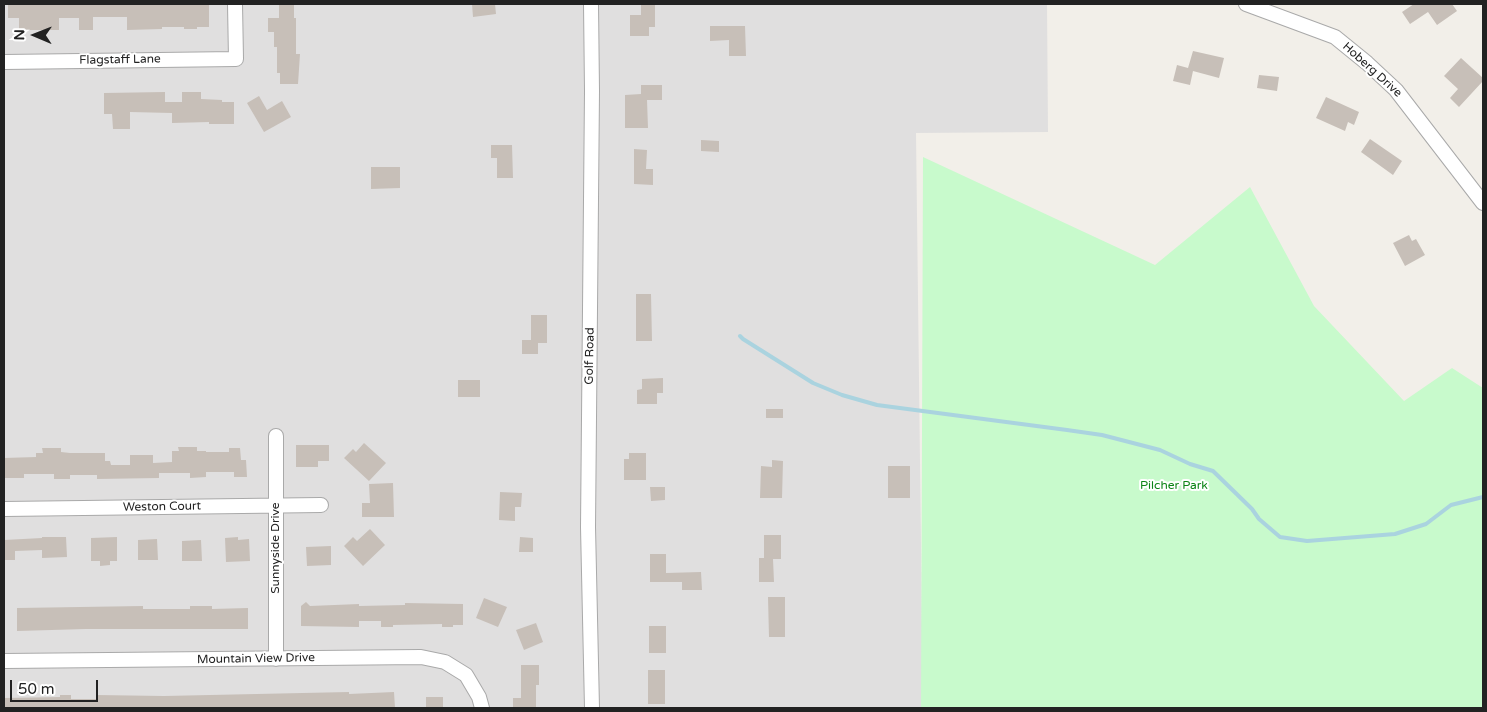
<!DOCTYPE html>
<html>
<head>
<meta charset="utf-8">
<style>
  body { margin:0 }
  #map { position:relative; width:1487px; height:712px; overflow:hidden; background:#f2efe9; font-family:"Varela Round",sans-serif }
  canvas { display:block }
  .frame { position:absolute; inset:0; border:5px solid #222; pointer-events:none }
  .north { position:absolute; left:10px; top:10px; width:50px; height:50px; -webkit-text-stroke:4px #fff; paint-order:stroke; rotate:271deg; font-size:14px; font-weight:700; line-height:20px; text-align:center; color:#222 }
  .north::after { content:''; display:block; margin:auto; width:18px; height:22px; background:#222; clip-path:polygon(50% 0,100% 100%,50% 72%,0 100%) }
  .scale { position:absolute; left:10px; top:680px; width:88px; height:22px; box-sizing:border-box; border:2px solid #222; border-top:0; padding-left:6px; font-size:15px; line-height:18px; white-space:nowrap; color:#222; -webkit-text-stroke:4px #fff; paint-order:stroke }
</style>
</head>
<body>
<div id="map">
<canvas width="1487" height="712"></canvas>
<div class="frame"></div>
<div class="north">N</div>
<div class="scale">50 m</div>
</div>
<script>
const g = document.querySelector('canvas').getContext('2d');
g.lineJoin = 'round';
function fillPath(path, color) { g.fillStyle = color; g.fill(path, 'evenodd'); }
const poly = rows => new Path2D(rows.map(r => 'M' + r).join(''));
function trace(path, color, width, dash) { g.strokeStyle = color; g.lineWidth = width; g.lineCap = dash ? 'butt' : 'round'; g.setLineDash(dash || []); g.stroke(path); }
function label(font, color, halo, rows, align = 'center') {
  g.font = font + ' "Varela Round",sans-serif'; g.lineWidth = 4; g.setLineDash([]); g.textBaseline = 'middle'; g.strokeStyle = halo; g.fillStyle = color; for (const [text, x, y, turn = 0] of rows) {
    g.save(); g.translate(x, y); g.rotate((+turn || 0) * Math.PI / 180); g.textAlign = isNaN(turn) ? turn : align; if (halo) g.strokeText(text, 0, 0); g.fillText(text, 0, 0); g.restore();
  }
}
fillPath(poly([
  [4,4,1047,4,1048,132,916,133,923,708,4,708]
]), '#e0dfdf');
fillPath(poly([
  [923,157,1155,265,1250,187,1314,306,1404,401,1452,368,1483,388,1483,708,921,708]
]), '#c8facc');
trace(poly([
  [740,336,743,339,813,383,842,395,877,405,1067,430,1102,435,1160,450,1190,464,1213,471,1252,509,1259,519,1280,537,1307,541,1395,534,1426,524,1451,505,1483,497]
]), '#aad3df', 4);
fillPath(poly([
  [8,4,209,5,209,27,197,27,197,29,184,29,184,27,162,27,162,29,127,30,127,17,93,17,93,30,79,30,79,18,59,18,59,30,19,30,19,18,8,18],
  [279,4,294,4,294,18,296,18,296,54,300,54,298,84,280,84,280,73,277,73,277,47,274,47,274,32,268,32,268,18,279,18],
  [472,4,495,4,496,14,473,17],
  [641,4,655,4,655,27,649,27,649,36,630,36,630,15,641,15],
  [1414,4,1452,4,1457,11,1437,25,1428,12,1410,24,1402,12],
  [710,26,745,26,746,56,729,56,729,40,710,41],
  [1193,51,1224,58,1219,78,1193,71,1190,85,1173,81,1177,65,1188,68],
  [1461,58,1483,78,1483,81,1459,107,1450,98,1458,89,1444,76],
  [1259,75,1279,77,1277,91,1257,88],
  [641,85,662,85,662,100,647,100,648,128,625,128,625,95,641,94],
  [165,92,165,102,182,102,182,92,201,92,201,99,222,100,222,102,234,102,234,124,209,124,209,122,172,123,172,113,130,112,130,129,113,129,112,114,104,114,104,93],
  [259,96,267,110,282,101,291,117,264,132,247,103],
  [1326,97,1359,112,1354,125,1348,122,1345,131,1316,118],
  [1370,139,1402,161,1393,175,1361,152],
  [701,140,719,141,719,152,701,151],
  [491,145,512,145,513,178,497,178,497,158,491,158],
  [634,149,647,150,646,169,653,169,653,185,634,184],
  [371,167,400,167,400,188,371,189],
  [1409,235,1412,241,1416,239,1425,255,1405,266,1393,243],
  [636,294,651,294,652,341,636,341],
  [531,315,547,315,547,343,538,343,538,354,522,354,522,340,531,340],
  [663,378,663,393,657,393,657,404,637,404,637,390,642,389,642,379],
  [458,380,480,380,480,397,458,397],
  [766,409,783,409,783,418,766,418],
  [364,443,386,463,369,481,344,458,353,449,356,452],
  [296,445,329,445,329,461,318,461,318,467,296,467],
  [178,447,197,447,197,451,206,451,206,452,229,452,229,448,240,448,241,460,246,460,247,477,234,477,234,472,206,472,206,477,190,478,190,473,159,473,159,478,97,479,97,475,70,475,70,479,54,479,54,474,24,474,24,478,4,478,4,458,36,457,36,453,43,453,42,448,61,448,61,452,70,453,105,453,105,461,110,461,111,465,130,465,130,455,153,455,153,463,172,462,172,451,179,451],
  [629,453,646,453,646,480,624,480,624,459,629,459],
  [772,460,783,461,782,498,760,498,761,466,772,467],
  [888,466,910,466,910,498,888,498],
  [393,483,394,517,362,517,362,503,370,503,369,484],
  [650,487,665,487,665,500,651,501],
  [500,492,522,493,521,507,515,507,515,521,499,520],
  [370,529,385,545,363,566,344,546,353,537,357,541],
  [764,535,781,535,781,559,773,559,774,582,759,582,759,558,764,558],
  [42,537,66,537,67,557,42,558,42,550,15,551,15,560,4,560,4,540,42,538],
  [117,537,117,561,110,561,110,565,100,566,100,561,91,561,91,538],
  [238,537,238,540,249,539,250,561,226,562,225,538],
  [520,537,533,538,533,552,519,552],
  [157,539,158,560,138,560,138,540],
  [201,540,202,561,182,561,182,541],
  [331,546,331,565,307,566,306,547],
  [650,554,666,554,666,573,701,572,702,590,682,590,682,582,650,582],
  [768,597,785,597,785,637,769,637],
  [484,598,507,607,498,627,476,618],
  [306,602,310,606,359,604,359,606,405,605,405,603,463,604,463,625,453,625,453,627,442,627,442,624,393,625,393,627,381,627,381,621,359,621,359,627,301,626,301,606],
  [143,606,143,609,190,609,190,606,212,606,212,609,248,608,248,629,86,629,17,631,17,608],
  [536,623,543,642,524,650,516,630],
  [649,626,666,626,666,653,649,653],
  [521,665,539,665,539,685,536,685,536,708,513,708,513,698,521,698],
  [648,670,665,670,665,704,648,704],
  [349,692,349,694,394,692,395,708,4,708,4,698,60,697,60,695,71,695,71,699,96,699,96,695,164,696],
  [426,697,443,697,443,708,426,708]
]), '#c7bfb8');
const street = poly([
  [591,4,592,91,588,527,592,708],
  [1246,4,1335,37,1367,63,1396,90,1483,203],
  [4,62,236,59,235,4],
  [4,509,321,505],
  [276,659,276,436],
  [4,661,421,657,445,662,466,675,479,697,482,708]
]);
trace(street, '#a9a9a9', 16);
trace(street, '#fff', 14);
label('12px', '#222', '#fff', [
  ["Flagstaff Lane",120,60,-1],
  ["Hoberg Drive",1372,70,42],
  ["Golf Road",590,356,-89],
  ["Weston Court",162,507,-1],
  ["Sunnyside Drive",276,548,-90],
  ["Mountain View Drive",256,659,-1]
]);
label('12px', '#0c8416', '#fff', [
  ["Pilcher Park",1174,486]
]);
</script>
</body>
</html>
